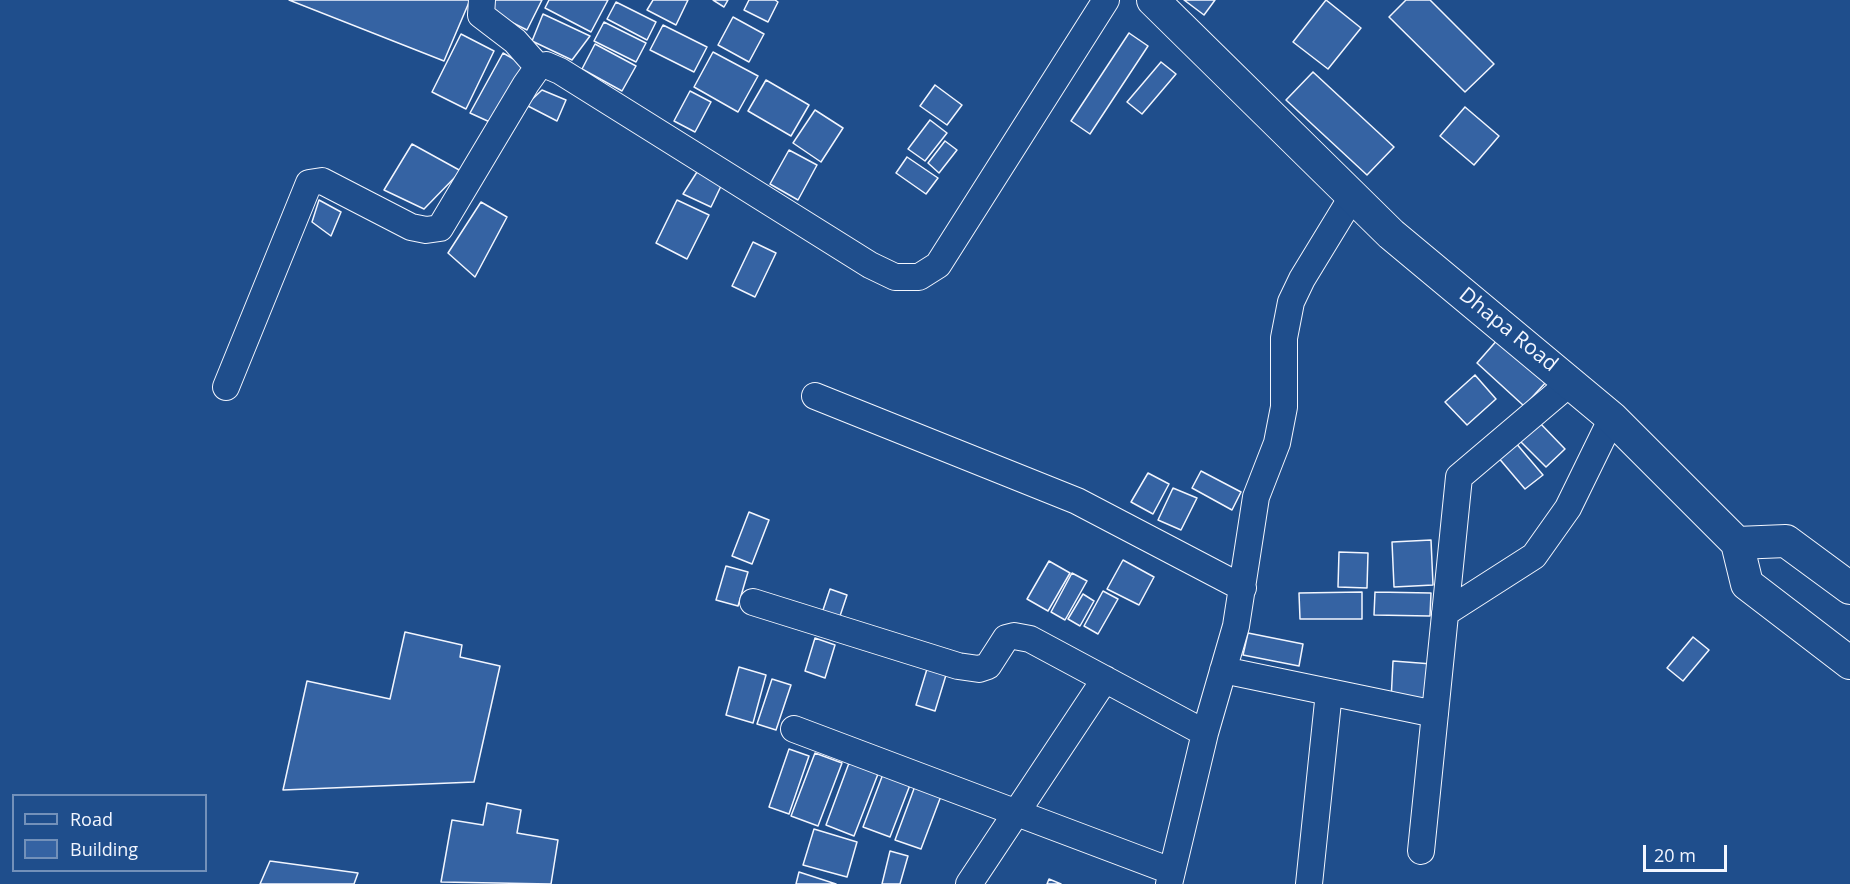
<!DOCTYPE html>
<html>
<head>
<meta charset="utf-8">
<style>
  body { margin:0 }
  #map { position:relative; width:1850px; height:884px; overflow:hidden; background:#1f4e8c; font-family:"Open Sans",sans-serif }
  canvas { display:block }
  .legend { position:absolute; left:12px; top:794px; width:195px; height:78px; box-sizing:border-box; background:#1f4e8c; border:2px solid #7391ba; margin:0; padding:8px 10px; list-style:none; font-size:18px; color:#f2f6ff }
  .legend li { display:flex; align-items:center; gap:12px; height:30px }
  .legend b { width:30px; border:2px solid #7391ba }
  .scale { position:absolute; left:1643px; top:845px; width:84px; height:27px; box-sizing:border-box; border:3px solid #f2f6ff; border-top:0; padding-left:8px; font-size:18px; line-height:21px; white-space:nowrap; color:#f2f6ff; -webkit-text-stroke:4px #1f4e8c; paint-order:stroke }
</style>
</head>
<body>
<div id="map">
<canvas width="1850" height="884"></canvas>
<ul class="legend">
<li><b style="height:8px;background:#1f4e8c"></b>Road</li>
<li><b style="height:16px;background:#3563a3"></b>Building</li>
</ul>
<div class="scale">20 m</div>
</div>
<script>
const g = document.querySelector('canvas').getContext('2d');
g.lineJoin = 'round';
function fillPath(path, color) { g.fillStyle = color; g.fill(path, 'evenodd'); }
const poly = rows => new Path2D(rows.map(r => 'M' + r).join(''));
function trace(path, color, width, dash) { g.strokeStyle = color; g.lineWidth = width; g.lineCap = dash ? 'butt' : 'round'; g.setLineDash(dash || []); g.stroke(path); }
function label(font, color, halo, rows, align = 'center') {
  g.font = font + ' "Open Sans",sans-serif'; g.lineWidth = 4.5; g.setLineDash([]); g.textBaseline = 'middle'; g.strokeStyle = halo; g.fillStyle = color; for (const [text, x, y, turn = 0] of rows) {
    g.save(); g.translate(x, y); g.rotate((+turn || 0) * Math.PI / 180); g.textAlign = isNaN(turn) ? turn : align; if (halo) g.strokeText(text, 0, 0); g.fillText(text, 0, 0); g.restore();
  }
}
const building = poly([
  [289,0,470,0,444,61,289,0],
  [490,0,542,0,527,30,485,9,490,0],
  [549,0,608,0,591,32,545,8,549,0],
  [653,0,688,0,676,25,647,10,653,0],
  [713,0,728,0,724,7,713,0],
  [749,0,775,0,778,2,768,22,744,10,749,0],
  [1184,0,1215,0,1204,15,1184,0],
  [1326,0,1361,28,1328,69,1293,42,1326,0],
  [1406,0,1430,0,1494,64,1465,92,1389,17,1406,0],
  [616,2,656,22,647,40,607,19,616,2],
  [543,14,590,36,572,60,532,41,543,14],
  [733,17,764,34,749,62,718,45,733,17],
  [604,22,646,43,636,62,594,41,604,22],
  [663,25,707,47,694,72,650,50,663,25],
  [1129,33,1148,46,1090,134,1071,121,1129,33],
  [461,34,494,51,466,109,432,92,461,34],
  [595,44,636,66,622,91,582,69,595,44],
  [713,52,758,76,738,112,694,87,713,52],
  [503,53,526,66,492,123,470,113,503,53],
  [1161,62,1176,74,1142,114,1127,102,1161,62],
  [1313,72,1394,147,1367,175,1286,100,1313,72],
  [766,80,809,105,791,136,748,111,766,80],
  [935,85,962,105,947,125,920,106,935,85],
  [542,90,566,100,557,121,526,105,542,90],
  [690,91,711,102,695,132,674,121,690,91],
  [1465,107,1499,136,1474,165,1440,136,1465,107],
  [815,110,843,128,821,162,793,143,815,110],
  [930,120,947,133,925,161,908,149,930,120],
  [945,141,957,150,939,173,928,163,945,141],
  [412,144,461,171,424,209,384,190,412,144],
  [789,150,817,165,798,200,770,184,789,150],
  [907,157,938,178,926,194,896,173,907,157],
  [697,172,722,184,711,207,683,194,697,172],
  [319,200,341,212,331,236,312,222,319,200],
  [677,200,709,215,687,259,656,243,677,200],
  [481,202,507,217,475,277,448,253,481,202],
  [753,242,776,253,755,297,732,286,753,242],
  [1499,338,1547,381,1524,406,1477,363,1499,338],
  [1475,375,1496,399,1467,425,1445,402,1475,375],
  [1537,420,1565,449,1546,467,1518,439,1537,420],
  [1515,442,1543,475,1525,489,1497,456,1515,442],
  [1201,471,1241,492,1232,510,1192,488,1201,471],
  [1148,473,1169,484,1153,514,1131,502,1148,473],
  [1173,488,1197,498,1181,530,1158,520,1173,488],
  [749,512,769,520,752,564,732,556,749,512],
  [1431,540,1433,585,1394,587,1392,542,1431,540],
  [1339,552,1368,553,1367,588,1338,587,1339,552],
  [1123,560,1154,577,1139,605,1107,589,1123,560],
  [1049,561,1070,573,1048,611,1027,599,1049,561],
  [726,566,748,572,738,606,716,600,726,566],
  [1072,573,1087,581,1065,620,1051,612,1072,573],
  [830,589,847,595,840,616,822,613,830,589],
  [1103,591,1118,599,1098,634,1084,626,1103,591],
  [1362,592,1362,619,1300,619,1299,593,1362,592],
  [1375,592,1431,593,1430,616,1374,615,1375,592],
  [1083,594,1094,601,1080,626,1068,619,1083,594],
  [405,632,462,645,460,657,500,666,474,782,283,790,307,681,390,699,405,632],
  [1248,633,1303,644,1299,666,1243,655,1248,633],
  [1693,637,1709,650,1683,681,1667,668,1693,637],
  [815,638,835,645,825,678,805,671,815,638],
  [1393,661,1432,664,1430,704,1391,701,1393,661],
  [739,667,766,675,753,723,726,715,739,667],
  [927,669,946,675,935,711,916,705,927,669],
  [772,679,791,685,776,730,757,724,772,679],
  [789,749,809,756,789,814,769,807,789,749],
  [815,753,842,763,818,826,791,816,815,753],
  [849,763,878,774,854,836,826,825,849,763],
  [883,774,910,785,890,837,863,827,883,774],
  [915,786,941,796,921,849,895,840,915,786],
  [487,803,521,810,517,833,558,840,551,884,441,882,452,820,483,825,487,803],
  [814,829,857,842,847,877,803,865,814,829],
  [890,851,908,856,900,884,882,884,890,851],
  [270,861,358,873,354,884,260,884,270,861],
  [799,872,836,884,796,884,799,872],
  [1049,879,1061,884,1047,884,1049,879]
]);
fillPath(building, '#3563a3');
trace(building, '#f2f6ff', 1.5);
const minor = poly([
  [482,0,481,15,515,41,538,67],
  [226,387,309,183,322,181,411,227,426,230,440,228,526,84,538,67,546,65,560,71,870,265,895,277,919,277,938,265,1106,0],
  [815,396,1077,501,1243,588],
  [753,602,958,666,979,669,988,666,1006,638,1014,636,1030,639,1205,733],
  [1445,613,1534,556,1568,508,1612,418],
  [1223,670,1435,714],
  [794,729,1171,871],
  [1421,851,1459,477,1571,382],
  [969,884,1105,679],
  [1169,884,1205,733,1236,626,1256,497,1277,443,1284,407,1284,338,1291,302,1302,279,1352,197],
  [1309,884,1329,692]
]);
const tertiary = poly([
  [1153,0,1391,234,1612,418,1737,543,1747,584,1850,663],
  [1737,543,1786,541,1850,588]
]);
trace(minor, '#f2f6ff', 28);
trace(tertiary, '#f2f6ff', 34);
trace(minor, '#1f4e8c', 26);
trace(tertiary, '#1f4e8c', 32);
label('21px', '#f2f6ff', '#1f4e8c', [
  ["Dhapa Road",1508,330,39]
]);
</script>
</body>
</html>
